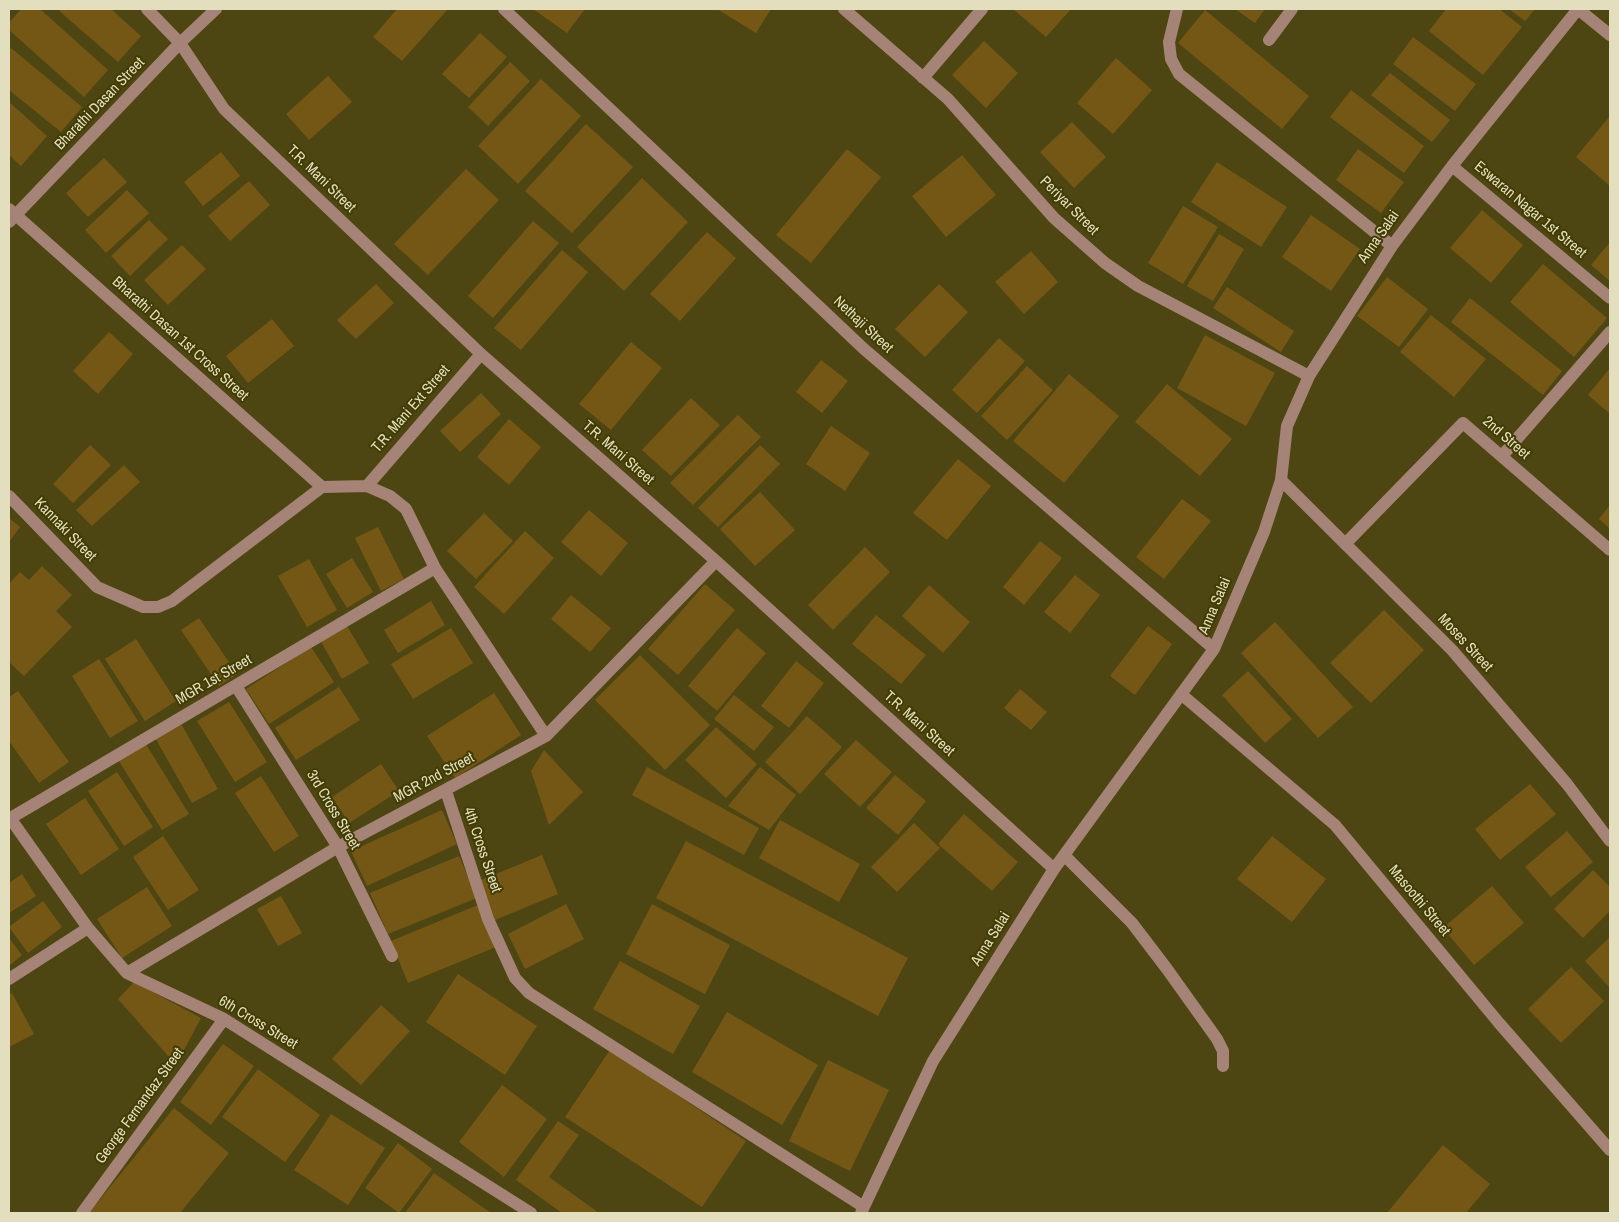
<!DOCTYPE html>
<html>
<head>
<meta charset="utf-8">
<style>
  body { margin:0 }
  #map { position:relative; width:1619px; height:1222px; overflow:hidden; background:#4d4612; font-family:"Archivo Narrow",sans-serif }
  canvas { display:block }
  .frame { position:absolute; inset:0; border:10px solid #e3dfbe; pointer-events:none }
</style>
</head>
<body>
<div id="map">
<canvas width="1619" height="1222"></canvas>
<div class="frame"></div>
</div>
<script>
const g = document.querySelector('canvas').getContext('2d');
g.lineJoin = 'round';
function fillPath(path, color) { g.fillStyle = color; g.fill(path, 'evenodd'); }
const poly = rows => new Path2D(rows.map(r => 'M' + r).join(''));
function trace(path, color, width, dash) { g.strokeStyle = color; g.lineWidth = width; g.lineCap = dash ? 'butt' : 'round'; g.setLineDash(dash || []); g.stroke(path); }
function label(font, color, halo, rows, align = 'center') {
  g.font = font + ' "Archivo Narrow",sans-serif'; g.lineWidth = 4; g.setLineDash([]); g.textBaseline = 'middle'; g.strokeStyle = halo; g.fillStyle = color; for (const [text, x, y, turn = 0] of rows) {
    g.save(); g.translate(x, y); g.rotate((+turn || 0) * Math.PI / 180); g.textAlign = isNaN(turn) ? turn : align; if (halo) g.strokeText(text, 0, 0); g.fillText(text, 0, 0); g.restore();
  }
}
fillPath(poly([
  [21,9,40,9,108,70,84,97,9,30,9,23],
  [57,9,111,9,141,36,118,62],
  [397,9,448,9,402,61,373,37],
  [533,9,585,9,567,33],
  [717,9,771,9,756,33],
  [1013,9,1071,9,1046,37],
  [1235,9,1265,9,1255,23],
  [1446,9,1499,9,1522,27,1483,75,1429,31],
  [1509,9,1535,9,1525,21],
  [1205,10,1309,96,1282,129,1178,43],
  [480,33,507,57,469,98,442,74],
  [1413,37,1476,84,1455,111,1393,64],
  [984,41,1018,73,986,108,952,75],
  [11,48,82,107,61,132,9,90,9,51],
  [1116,58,1152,90,1113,134,1077,103],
  [510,62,530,81,488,126,468,107],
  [1390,73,1450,120,1432,142,1371,95],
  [328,76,352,102,309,140,286,114],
  [541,79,581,116,518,184,478,146],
  [1351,90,1424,146,1404,173,1330,117],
  [9,102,47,136,21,166,9,155],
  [1610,116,1610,186,1576,157],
  [1072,122,1106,157,1074,188,1040,152],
  [586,124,633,167,572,233,525,191],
  [847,149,881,177,811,263,776,235],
  [1358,149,1404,182,1381,213,1336,180],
  [221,152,240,176,203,206,184,182],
  [962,155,996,195,946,237,912,196],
  [104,158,127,182,88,217,66,193],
  [1217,162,1287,207,1261,247,1191,202],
  [466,169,499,200,428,275,394,244],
  [642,178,688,222,624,291,577,247],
  [249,181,270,205,230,241,208,216],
  [127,190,149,213,106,253,85,230],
  [1183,206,1218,227,1183,284,1148,263],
  [1482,210,1523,245,1491,283,1450,248],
  [1311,215,1360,249,1331,291,1282,257],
  [149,220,168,239,130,276,111,256],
  [533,221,559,243,493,318,468,296],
  [707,232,736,258,680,321,650,294],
  [1219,234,1244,249,1213,301,1187,286],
  [1610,242,1610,281,1591,265],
  [182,245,206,269,168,305,144,280],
  [562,250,588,272,521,350,494,328],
  [1031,251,1058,282,1024,314,995,282],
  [1543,264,1607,318,1574,357,1510,302],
  [1387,277,1428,309,1399,347,1357,316],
  [376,284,394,303,356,339,337,320],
  [939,284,968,312,925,357,895,329],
  [1227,287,1294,331,1281,352,1213,308],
  [1470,298,1562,371,1543,395,1451,322],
  [1431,315,1486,359,1454,397,1400,352],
  [272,319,294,346,248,383,226,356],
  [109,332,133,354,98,394,73,371],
  [1205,335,1275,373,1246,426,1177,388],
  [999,338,1025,361,977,413,952,390],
  [631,342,662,368,611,430,579,404],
  [821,360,848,381,822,413,796,392],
  [1027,366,1053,390,1007,440,981,416],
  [1610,368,1610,412,1609,413,1588,395],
  [1069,374,1119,416,1064,483,1013,441],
  [1167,384,1232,439,1200,476,1135,422],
  [481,393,501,414,460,452,440,431],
  [691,398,720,425,671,476,642,450],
  [738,415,761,437,693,505,670,483],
  [509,419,541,447,509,485,477,457],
  [831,426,870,453,845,491,806,464],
  [90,445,111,465,73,503,53,484],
  [760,445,780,464,718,527,698,508],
  [958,459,991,486,947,540,913,513],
  [124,465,140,482,92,526,76,510],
  [760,492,795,530,755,566,720,529],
  [1182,499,1211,521,1164,579,1136,557],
  [1610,505,1610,529,1599,519],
  [589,510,628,543,601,576,561,542],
  [484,513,513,541,476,579,447,551],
  [9,518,20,527,9,542],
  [378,527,404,579,381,591,355,538],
  [525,531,554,558,504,614,474,587],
  [1040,541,1062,558,1024,605,1003,587],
  [865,547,890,572,833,630,808,605],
  [352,558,373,592,347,608,326,574],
  [309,559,337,610,307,627,278,576],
  [42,566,72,595,56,611,72,627,24,676,9,662,9,584,20,572,29,580],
  [1075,575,1100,595,1070,633,1044,612],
  [705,584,735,610,678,675,648,649],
  [929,585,970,622,943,653,902,616],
  [571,595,611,628,590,652,551,619],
  [431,601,445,625,398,653,384,630],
  [1384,610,1424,650,1371,703,1330,663],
  [876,615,926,655,901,684,852,644],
  [199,618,237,674,219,686,181,630],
  [1275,622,1353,707,1318,738,1241,653],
  [347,626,369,663,342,679,320,640],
  [1148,626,1172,644,1135,695,1110,676],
  [451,628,473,663,413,699,391,664],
  [737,628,766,653,717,711,688,686],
  [136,639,176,701,145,721,105,659],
  [311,647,334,682,269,724,246,689],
  [640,655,710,725,665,770,595,700],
  [99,659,138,721,110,738,72,676],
  [796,661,824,683,789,728,761,706],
  [1248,671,1292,719,1265,743,1222,695],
  [339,687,360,720,296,760,275,728],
  [1020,689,1047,712,1031,730,1004,708],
  [18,691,69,762,39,783,9,741,9,697],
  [494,693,521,735,455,778,427,736],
  [734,695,774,727,754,751,714,719],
  [229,702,267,762,235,782,197,721],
  [807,716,842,747,800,794,765,762],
  [180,722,218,789,192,803,154,736],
  [716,727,757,764,726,798,685,760],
  [856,740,892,772,860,807,824,774],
  [144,741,189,814,162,830,117,758],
  [544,750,583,792,549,825,531,771],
  [381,764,399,791,349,823,332,797],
  [647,767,759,828,744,855,632,795],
  [760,767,796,795,769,830,728,806],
  [117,772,153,827,124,846,88,791],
  [895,775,926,801,898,835,866,808],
  [261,776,299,836,274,852,235,793],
  [1530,784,1556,814,1500,860,1475,829],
  [85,798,119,849,81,875,46,824],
  [442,810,457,844,367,886,351,851],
  [964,814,1018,862,992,891,938,844],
  [780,820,860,864,839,902,759,858],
  [914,823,940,848,897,892,871,867],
  [1567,831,1593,862,1551,897,1525,867],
  [163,836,199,890,168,910,133,857],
  [1272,836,1326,879,1292,922,1237,879],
  [686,841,908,958,878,1016,656,898],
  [542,855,558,894,495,920,479,881],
  [459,856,477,898,388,934,370,893],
  [1593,870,1610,887,1610,911,1583,938,1554,909],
  [22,874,36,896,9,913,9,883],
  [1492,886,1524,923,1474,965,1443,928],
  [147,887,172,926,122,958,97,919],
  [281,896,302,933,278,946,257,909],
  [43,901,62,927,28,953,9,927],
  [566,904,584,939,525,969,508,934],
  [652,904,730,945,705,994,626,954],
  [478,905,496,947,408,983,391,941],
  [1610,937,1610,988,1585,961],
  [9,938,22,955,9,966],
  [620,961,700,1006,673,1054,593,1009],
  [1571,967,1604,1001,1561,1043,1528,1009],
  [458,974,537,1026,505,1075,426,1022],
  [134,982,201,1018,176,1065,118,999],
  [12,993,34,1034,9,1047,9,995],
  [381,1005,410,1031,361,1085,332,1059],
  [727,1012,818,1065,782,1125,692,1072],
  [223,1044,254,1066,211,1125,180,1102],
  [610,1050,746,1141,702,1207,565,1117],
  [828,1060,889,1090,850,1171,789,1141],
  [258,1069,320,1115,285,1162,222,1117],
  [502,1085,547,1119,504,1177,459,1142],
  [174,1108,229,1153,180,1213,89,1213],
  [331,1114,385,1148,348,1205,294,1170],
  [558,1121,579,1135,549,1177,599,1213,562,1213,516,1180],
  [398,1143,432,1169,399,1213,365,1188],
  [1443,1145,1490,1184,1466,1213,1387,1213],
  [434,1173,491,1213,405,1213]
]), '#755715');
trace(poly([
  [147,9,180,43,224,109,481,354,716,561,1054,869],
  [504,9,864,349,1214,649],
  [844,9,948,99,1054,218,1105,263,1138,286,1309,376],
  [1177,9,1169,42,1171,59,1179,74,1392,246],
  [1578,9,1610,35],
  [1269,40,1292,9],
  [923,78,982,9],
  [1452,166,1610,298],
  [9,209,322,487],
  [9,222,180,43,216,9],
  [1502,456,1610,332],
  [1281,480,1452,650,1567,784,1610,841],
  [367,486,481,354],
  [9,496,97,587,143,607,158,607,172,601,322,487,367,486,390,496,406,509,435,568,546,736],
  [1345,544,1463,423,1610,550],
  [236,686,338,847,392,956],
  [1181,694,1335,825,1499,1023,1610,1150],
  [446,791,488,919,515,978,529,993,864,1207],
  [10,818,88,928,127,973,224,1019,531,1213],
  [9,819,435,568],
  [1064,855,1132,923,1167,969,1217,1039,1223,1051,1223,1066],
  [127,973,338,847,546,736,716,561],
  [9,979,88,928],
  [82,1213,224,1019],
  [861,1213,933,1061,1054,869,1214,649,1264,532,1281,480,1287,426,1309,376,1392,246,1452,166,1578,9]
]), '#a58477', 12);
label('15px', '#e3dfbe', '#423c04', [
  ["Bharathi Dasan Street",100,104,-46],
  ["T.R. Mani Street",321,179,44],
  ["Periyar Street",1069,206,45],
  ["Eswaran Nagar 1st Street",1530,210,40],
  ["Anna Salai",1379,237,-55],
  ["Nethaji Street",863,325,43],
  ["Bharathi Dasan 1st Cross Street",180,339,42],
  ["T.R. Mani Ext Street",411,409,-49],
  ["2nd Street",1506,438,41],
  ["T.R. Mani Street",618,453,41],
  ["Kannaki Street",65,530,46],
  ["Anna Salai",1215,606,-67],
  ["Moses Street",1465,643,47],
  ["MGR 1st Street",214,680,-30],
  ["T.R. Mani Street",919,724,42],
  ["MGR 2nd Street",434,778,-28],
  ["3rd Cross Street",333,810,59],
  ["4th Cross Street",482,850,71],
  ["Masoothi Street",1419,901,50],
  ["Anna Salai",991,939,-58],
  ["6th Cross Street",258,1023,31],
  ["George Fernandaz Street",140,1106,-54]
]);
</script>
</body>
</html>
